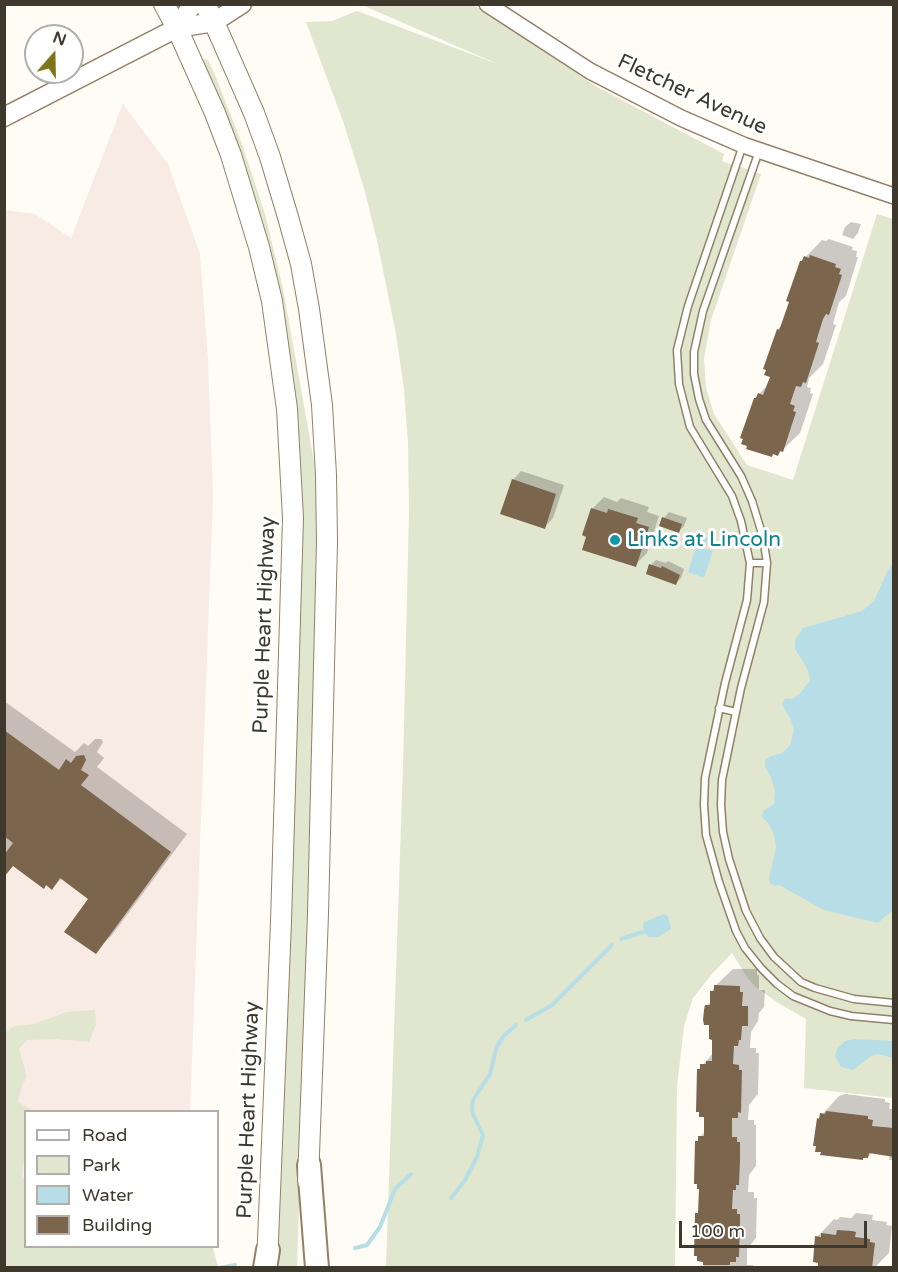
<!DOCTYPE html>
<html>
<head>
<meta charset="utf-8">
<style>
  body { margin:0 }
  #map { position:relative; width:898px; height:1272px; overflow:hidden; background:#fffbf5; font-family:"Varela Round",sans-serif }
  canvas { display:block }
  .frame { position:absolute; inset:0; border:6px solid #3f382c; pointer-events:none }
  .legend { position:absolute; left:24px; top:1110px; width:195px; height:138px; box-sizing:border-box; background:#fff; border:2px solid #b2afab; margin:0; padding:8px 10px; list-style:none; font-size:18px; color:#3f382c }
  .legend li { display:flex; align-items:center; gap:12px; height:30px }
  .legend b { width:30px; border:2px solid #b2afab }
  .north { position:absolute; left:24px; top:24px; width:60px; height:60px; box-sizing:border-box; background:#fff; border:2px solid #b2afab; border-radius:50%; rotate:20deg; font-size:16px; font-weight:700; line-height:24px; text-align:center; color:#3f382c }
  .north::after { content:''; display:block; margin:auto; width:21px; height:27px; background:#7e7619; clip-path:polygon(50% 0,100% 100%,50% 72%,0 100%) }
  .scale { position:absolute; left:679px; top:1221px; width:188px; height:27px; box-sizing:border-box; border:3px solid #3f382c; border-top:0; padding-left:8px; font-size:18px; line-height:21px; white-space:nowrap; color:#3f382c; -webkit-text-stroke:4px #fff; paint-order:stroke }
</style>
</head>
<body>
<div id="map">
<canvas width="898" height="1272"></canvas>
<div class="frame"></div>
<ul class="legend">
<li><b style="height:8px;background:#fff"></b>Road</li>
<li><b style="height:16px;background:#e1e6cf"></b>Park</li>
<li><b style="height:16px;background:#b7dee6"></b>Water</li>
<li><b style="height:16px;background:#7b654d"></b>Building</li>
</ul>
<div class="north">N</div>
<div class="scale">100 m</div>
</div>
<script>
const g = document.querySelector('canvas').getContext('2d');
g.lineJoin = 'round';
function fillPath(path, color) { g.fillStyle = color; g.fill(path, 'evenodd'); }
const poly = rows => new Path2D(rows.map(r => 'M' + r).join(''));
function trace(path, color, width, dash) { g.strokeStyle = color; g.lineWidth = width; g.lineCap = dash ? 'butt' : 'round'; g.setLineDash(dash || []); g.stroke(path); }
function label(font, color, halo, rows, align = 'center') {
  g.font = font + ' "Varela Round",sans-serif'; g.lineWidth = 6; g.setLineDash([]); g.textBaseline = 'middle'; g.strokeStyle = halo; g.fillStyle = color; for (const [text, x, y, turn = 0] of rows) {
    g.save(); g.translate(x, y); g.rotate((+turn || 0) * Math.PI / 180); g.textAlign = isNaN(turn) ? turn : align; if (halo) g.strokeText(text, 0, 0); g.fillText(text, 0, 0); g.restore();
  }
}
fillPath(poly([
  [123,104,168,164,200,254,208,360,213,496,190,1111,26,1112,26,1246,5,1268,5,210,35,214,71,238]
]), '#f8ebe3');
fillPath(poly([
  [362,5,474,5,599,88,724,154,722,161,761,174,711,320,704,358,706,388,714,414,747,465,793,480,877,214,893,219,893,1098,804,1088,806,1019,780,1004,757,988,748,979,732,953,712,974,693,998,684,1026,677,1086,675,1267,386,1267,403,767,409,512,408,443,404,389,396,334,378,245,364,188,343,121,306,22,332,21,357,11,500,65],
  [203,59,208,60,215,75,242,144,265,214,283,289,313,456,319,510,320,541,297,1267,277,1267,302,519,300,455,290,357,274,271,254,196,229,127,202,63],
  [95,1010,96,1025,89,1042,57,1039,27,1040,19,1049,27,1077,22,1085,18,1102,34,1111,26,1112,25,1151,22,1175,26,1182,26,1246,213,1247,218,1267,5,1267,5,1033,14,1026,34,1024,67,1012]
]), '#e1e6cf');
fillPath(poly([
  [687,531,708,538,705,549,713,551,704,578,688,572,696,547,684,543],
  [893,564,894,909,878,923,824,910,779,885,774,886,770,883,769,878,776,848,774,834,768,823,762,817,763,811,774,804,775,792,771,777,765,767,765,760,771,756,782,753,790,745,794,730,791,720,782,705,785,698,792,699,799,695,810,680,808,670,795,649,795,640,803,628,862,611,874,601,888,570],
  [663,914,668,916,671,929,658,937,648,937,643,928,643,923],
  [854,1039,893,1041,893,1058,878,1054,871,1056,853,1070,841,1067,835,1056,837,1049,845,1041]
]), '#b7dee6');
fillPath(poly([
  [851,222,861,224,858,233,853,239,842,235,845,227],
  [829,239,853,247,852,250,857,251,856,257,858,257,846,296,839,302,833,324,836,325,823,364,809,378,807,387,811,388,810,393,813,394,800,433,778,454,755,398,769,384,772,376,765,368,778,329,783,325,801,262,822,240,826,241],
  [521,471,564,485,553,518,545,527,513,480],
  [604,497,617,502,621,498,649,507,647,512,659,516,647,553,635,565,588,536,592,509],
  [669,512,687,518,684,526,679,531,664,518],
  [656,560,666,563,668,561,684,569,681,578,676,583,651,565],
  [4,701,75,752,84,743,88,746,95,739,101,739,103,742,97,752,104,758,97,767,187,834,112,935,95,952,90,898,62,878,52,888,14,865,4,872],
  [733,969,757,969,757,975,759,975,759,990,765,990,764,1007,759,1013,758,1021,751,1032,750,1048,756,1048,756,1053,759,1053,758,1094,749,1105,748,1120,754,1120,754,1125,756,1125,756,1166,749,1175,748,1192,754,1192,754,1198,757,1198,756,1238,747,1249,747,1265,753,1265,753,1268,704,1268,697,1214,700,1211,700,1188,697,1142,705,1131,699,1069,714,1052,711,1023,706,1006,712,1001,712,991,715,986],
  [845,1094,885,1099,885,1102,890,1103,889,1109,894,1109,894,1160,889,1160,890,1155,873,1152,868,1157,818,1119,839,1096],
  [856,1213,873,1215,872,1220,887,1222,886,1225,892,1226,889,1253,874,1268,834,1268,817,1237,834,1219,837,1220,840,1217,851,1218]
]), '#0003');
trace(poly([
  [621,939,646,931],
  [526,1020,552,1005,612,945],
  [451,1198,465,1180,477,1157,481,1143,483,1135,473,1114,472,1107,473,1100,490,1074,497,1046,504,1036,516,1025],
  [355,1248,367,1245,380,1227,395,1189,411,1174],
  [220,1268,235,1265]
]), '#b7dee6', 4);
fillPath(poly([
  [810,255,836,264,835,267,841,269,839,274,842,275,829,315,826,314,823,319,816,342,819,343,806,383,803,382,801,387,796,386,790,404,795,406,793,411,796,412,783,452,780,451,778,456,773,454,772,457,746,449,747,446,741,444,743,439,740,438,754,398,756,398,758,393,763,395,770,377,764,375,766,370,763,369,777,329,779,330,781,325,789,302,786,301,800,261,802,261,804,256,809,258],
  [512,479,556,494,545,529,500,514],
  [591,508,607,513,608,509,638,518,636,523,649,527,636,567,582,550,586,537,582,535],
  [662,517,682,524,679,533,659,526],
  [649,564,661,568,662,566,680,575,676,585,646,574],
  [4,730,59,770,66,759,71,763,76,756,84,755,86,760,81,770,89,775,81,785,171,852,96,954,64,932,88,899,60,878,52,890,46,885,44,889,13,866,4,877,4,855,13,843,4,836],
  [714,985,740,986,740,992,743,992,742,1006,748,1006,748,1026,742,1026,741,1040,739,1040,738,1046,734,1046,733,1064,739,1065,739,1070,742,1070,741,1113,738,1112,738,1118,732,1118,732,1137,737,1137,737,1142,740,1142,740,1160,739,1185,736,1185,736,1190,733,1190,732,1209,737,1209,737,1214,740,1214,740,1223,739,1257,736,1257,736,1262,730,1262,730,1265,703,1265,703,1262,697,1261,697,1256,694,1256,695,1213,698,1213,699,1189,697,1189,697,1184,694,1184,695,1141,698,1141,698,1136,704,1136,704,1117,699,1117,699,1112,696,1112,697,1069,700,1069,700,1064,706,1064,706,1061,712,1061,712,1040,709,1039,709,1025,704,1025,703,1020,704,1010,705,1005,710,1005,710,991,714,991],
  [826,1111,868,1116,868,1119,873,1120,872,1126,894,1128,894,1157,869,1153,868,1158,863,1158,863,1160,820,1155,821,1152,815,1152,816,1146,813,1146,817,1118,819,1119,820,1113,825,1114],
  [837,1230,852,1231,856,1232,855,1237,870,1239,870,1242,875,1243,872,1268,834,1268,818,1266,818,1263,813,1262,815,1236,821,1237,821,1233,836,1235]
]), '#7b654d');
const service = poly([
  [743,145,688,306,677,350,679,384,690,427,732,496,741,521,750,563,747,600,725,683,705,778,704,805,706,835,719,882,736,931,745,948,761,968,777,984,793,996,830,1011,851,1016,894,1020],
  [759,151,703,311,694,352,694,374,699,399,706,420,741,476,752,501,763,537,767,563,764,602,741,688,722,780,721,805,723,832,729,859,746,911,760,938,774,957,801,982,815,988,854,999,894,1003],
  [750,563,767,563],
  [719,708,736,712]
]);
const tertiary = poly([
  [487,4,590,71,681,118,743,145,894,196]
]);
const secondary = poly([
  [177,28,188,11,194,4],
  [4,117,177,28,214,22,242,4]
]);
const primary = poly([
  [164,4,177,28,215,113,231,155,259,247,272,301,287,409,293,518,281,922,267,1265],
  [205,4,214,22,254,113,270,157,288,217,301,264,309,309,322,405,326,475,327,542,318,914,308,1181]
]);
const motorway = poly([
  [309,1165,317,1268],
  [265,1268,268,1250]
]);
trace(service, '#938166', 9);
trace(tertiary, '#938166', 18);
trace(secondary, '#938166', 21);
trace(primary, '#938166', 22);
trace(motorway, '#938166', 26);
trace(service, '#fff', 6);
trace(tertiary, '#fff', 15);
trace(secondary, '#fff', 18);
trace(primary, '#fff', 20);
trace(motorway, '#fff', 22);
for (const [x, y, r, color] of [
  [615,540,6,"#0f9aa8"]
]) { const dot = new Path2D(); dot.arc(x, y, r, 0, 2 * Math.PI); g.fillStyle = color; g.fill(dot); trace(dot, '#fff', 2); }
label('21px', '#3f382c', '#fff', [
  ["Fletcher Avenue",692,95,25],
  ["Purple Heart Highway",265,625,-88],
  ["Purple Heart Highway",249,1110,-88]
]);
label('21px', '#0d838f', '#fff', [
  ["Links at Lincoln",627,540]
], 'left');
</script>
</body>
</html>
